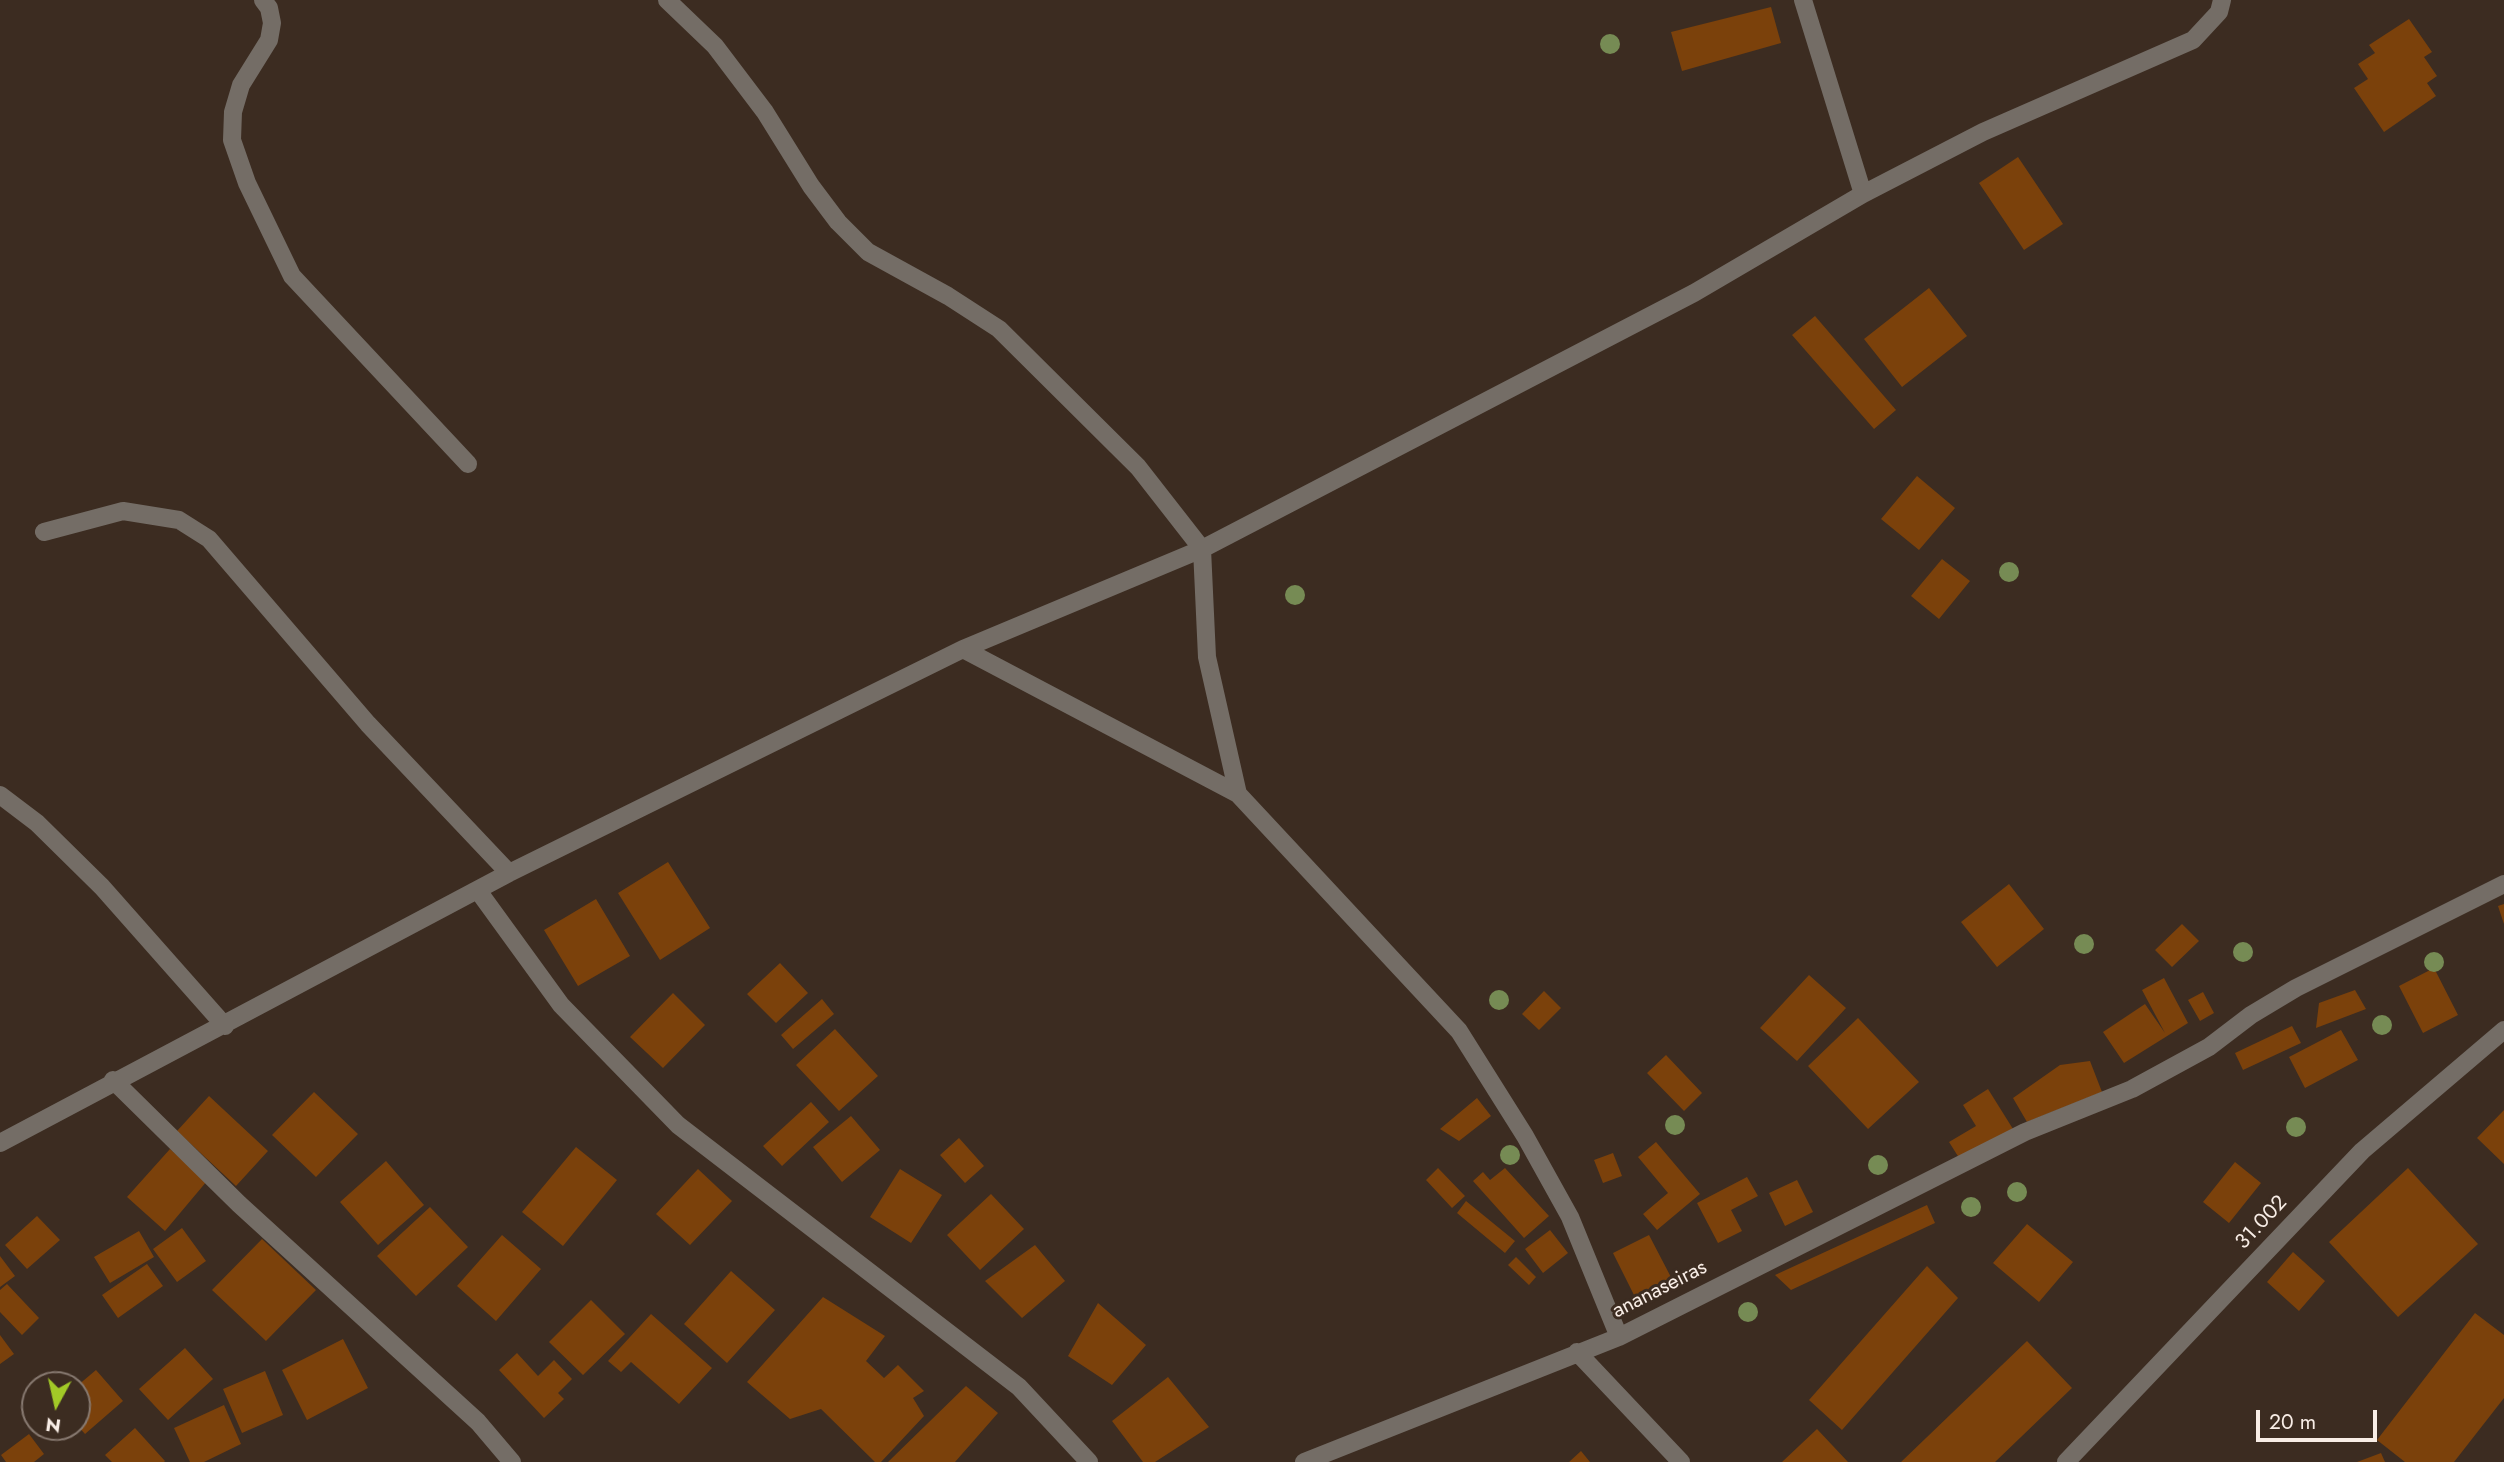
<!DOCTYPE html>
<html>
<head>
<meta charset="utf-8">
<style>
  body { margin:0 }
  #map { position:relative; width:2504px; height:1462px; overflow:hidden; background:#3c2c21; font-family:Jost,sans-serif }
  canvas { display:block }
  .north { position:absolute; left:21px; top:1371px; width:70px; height:70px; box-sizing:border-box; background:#3c2c21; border:2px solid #877970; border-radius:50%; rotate:188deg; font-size:19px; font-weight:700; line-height:28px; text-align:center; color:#f8ede6 }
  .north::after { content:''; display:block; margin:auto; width:24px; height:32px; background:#a2c927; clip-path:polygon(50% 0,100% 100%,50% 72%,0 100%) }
  .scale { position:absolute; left:2256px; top:1410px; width:121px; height:32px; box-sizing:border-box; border:4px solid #f8ede6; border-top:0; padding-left:9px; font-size:21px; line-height:24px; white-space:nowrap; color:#f8ede6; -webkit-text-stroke:5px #3c2c21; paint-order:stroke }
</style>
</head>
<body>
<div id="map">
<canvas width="2504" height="1462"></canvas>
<div class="north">N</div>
<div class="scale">20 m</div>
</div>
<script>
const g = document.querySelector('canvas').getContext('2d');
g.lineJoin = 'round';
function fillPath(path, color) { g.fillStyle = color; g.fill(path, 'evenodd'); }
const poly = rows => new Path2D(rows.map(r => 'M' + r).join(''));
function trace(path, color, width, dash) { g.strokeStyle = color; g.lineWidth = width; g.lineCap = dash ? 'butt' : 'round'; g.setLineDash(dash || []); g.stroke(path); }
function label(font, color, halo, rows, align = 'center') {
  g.font = font + ' Jost,sans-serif'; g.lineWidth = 6; g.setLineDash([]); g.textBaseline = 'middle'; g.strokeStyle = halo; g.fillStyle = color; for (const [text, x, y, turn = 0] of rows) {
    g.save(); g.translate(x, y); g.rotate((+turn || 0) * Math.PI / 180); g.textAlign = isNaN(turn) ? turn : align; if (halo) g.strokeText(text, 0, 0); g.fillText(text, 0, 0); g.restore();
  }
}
fillPath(poly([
  [1771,7,1781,43,1682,71,1671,32],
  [2409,19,2432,52,2424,57,2437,76,2427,83,2436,96,2384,132,2354,88,2368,79,2358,64,2375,53,2369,45],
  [2018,157,2063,224,2024,250,1979,183],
  [1929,288,1967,336,1902,387,1864,339],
  [1815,316,1896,410,1874,429,1792,335],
  [1917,476,1955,508,1919,550,1881,519],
  [1942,559,1970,581,1939,619,1911,596],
  [668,862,710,928,660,960,618,893],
  [2009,884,2044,929,1997,967,1961,922],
  [596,899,630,956,578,986,544,930],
  [2504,904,2504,924,2498,906],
  [2182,924,2199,941,2172,967,2155,950],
  [780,963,808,993,776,1023,747,994],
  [2434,968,2458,1015,2423,1033,2399,986],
  [1809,975,1846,1008,1797,1061,1760,1028],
  [2164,978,2188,1023,2124,1063,2103,1032,2145,1004,2165,1033,2142,990],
  [2355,990,2366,1009,2316,1028,2319,1003],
  [1544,991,1561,1008,1539,1030,1522,1014],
  [2203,992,2214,1013,2200,1021,2188,1000],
  [673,993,705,1025,663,1068,630,1037],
  [822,999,834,1014,793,1049,781,1035],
  [1858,1018,1919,1082,1868,1129,1808,1066],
  [2292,1026,2301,1043,2243,1070,2235,1053],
  [835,1029,878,1076,839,1111,796,1065],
  [2341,1030,2358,1060,2305,1088,2289,1057],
  [1666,1055,1702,1093,1684,1111,1647,1073],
  [2090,1061,2102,1092,2027,1122,2013,1098,2060,1065],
  [1988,1089,2013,1129,1961,1161,1949,1142,1976,1126,1963,1105],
  [314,1092,358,1134,316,1177,272,1135],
  [209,1096,268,1151,236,1186,177,1131],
  [1477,1098,1491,1116,1459,1141,1440,1129],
  [811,1102,829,1122,782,1166,763,1146],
  [2504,1110,2504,1164,2477,1138],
  [851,1116,880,1150,842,1182,813,1147],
  [959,1138,984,1166,965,1183,940,1155],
  [1656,1142,1700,1194,1657,1230,1643,1214,1668,1193,1638,1157],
  [576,1147,617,1180,563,1246,522,1212],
  [170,1149,207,1181,165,1231,127,1197],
  [1613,1153,1622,1176,1603,1183,1594,1160],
  [386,1161,424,1205,378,1245,340,1202],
  [2235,1162,2261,1183,2229,1223,2203,1202],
  [1438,1168,1465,1196,1452,1208,1426,1180],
  [1505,1168,1549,1216,1524,1238,1473,1181,1483,1172,1490,1180],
  [2408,1168,2478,1244,2398,1317,2329,1242],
  [698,1169,732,1201,690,1245,656,1214],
  [900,1169,942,1195,911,1243,870,1217],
  [1747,1177,1758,1196,1731,1210,1742,1231,1718,1243,1697,1203],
  [1797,1180,1813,1212,1785,1226,1769,1193],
  [991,1194,1024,1229,980,1270,947,1235],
  [1466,1201,1515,1241,1505,1253,1457,1213],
  [1927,1205,1935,1223,1791,1290,1775,1275],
  [430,1207,468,1247,416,1296,377,1256],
  [37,1216,60,1240,27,1269,5,1245],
  [2027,1224,2073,1262,2039,1302,1993,1263],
  [182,1228,206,1261,177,1282,153,1249],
  [1550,1230,1568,1253,1543,1273,1525,1249],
  [139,1231,154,1257,110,1283,94,1257],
  [502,1235,541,1269,496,1321,457,1286],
  [1649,1235,1674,1283,1637,1301,1613,1253],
  [262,1239,316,1290,266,1341,212,1290],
  [1035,1245,1065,1281,1022,1318,985,1281],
  [2293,1252,2325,1281,2299,1311,2267,1282],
  [0,1256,15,1276,0,1287],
  [1516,1257,1536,1277,1529,1285,1508,1265],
  [147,1264,163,1286,118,1318,102,1295],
  [1927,1266,1958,1298,1842,1430,1809,1400],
  [731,1271,775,1310,727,1363,684,1324],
  [7,1284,39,1318,22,1335,0,1312,0,1290],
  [823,1297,885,1336,866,1361,884,1378,898,1365,924,1391,913,1398,924,1416,881,1462,875,1462,821,1409,790,1419,747,1382],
  [591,1300,625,1334,583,1375,549,1342],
  [1098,1303,1146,1345,1112,1385,1068,1356],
  [2475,1313,2504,1335,2504,1398,2454,1462,2405,1462,2377,1440],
  [651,1314,712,1368,679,1404,631,1362,621,1372,608,1361],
  [0,1335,14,1354,0,1364],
  [343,1339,368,1388,307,1420,282,1370],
  [2027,1341,2072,1388,1995,1462,1901,1462],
  [185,1348,213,1379,168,1420,139,1389],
  [517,1353,538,1376,554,1360,572,1379,558,1393,564,1399,544,1418,499,1370],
  [96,1370,123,1401,85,1434,77,1425,77,1386],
  [265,1371,283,1415,242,1433,223,1389],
  [1168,1377,1209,1427,1155,1462,1143,1462,1112,1421],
  [966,1386,998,1413,955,1462,888,1462],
  [224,1405,241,1444,204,1462,190,1462,174,1428],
  [135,1428,165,1461,164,1462,112,1462,105,1455],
  [1817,1429,1848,1462,1782,1462],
  [29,1434,44,1454,34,1462,6,1462,1,1455],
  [1581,1451,1590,1462,1569,1462],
  [2381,1453,2385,1462,2357,1462]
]), '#7b410b');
trace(poly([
  [263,0,269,8,272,23,269,40,241,85,233,112,232,140,247,183,292,276,468,464],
  [667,0,715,46,765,112,811,186,838,222,868,252,948,296,999,329,1138,467,1202,549,1207,657,1238,794],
  [1803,0,1863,194],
  [44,532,123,511,179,520,209,539,368,724,509,873],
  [963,649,1238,794,1459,1031,1525,1136,1570,1217,1619,1337],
  [0,795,37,823,102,887,225,1026],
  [479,892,561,1005,678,1125,1019,1387,1089,1462],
  [113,1080,239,1204,478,1422,512,1462],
  [0,1143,509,873,963,649,1202,549,1694,293,1863,194,1983,132,2193,40,2219,12,2222,0],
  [1577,1352,1681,1462],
  [1304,1462,1619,1337,2025,1132,2132,1089,2209,1047,2251,1015,2296,988,2504,884],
  [2066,1462,2362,1151,2504,1030]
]), '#746d66', 18);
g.fillStyle = '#768b54';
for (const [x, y] of [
  [1610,44],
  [2009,572],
  [1295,595],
  [2084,944],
  [2243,952],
  [2434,962],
  [1499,1000],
  [2382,1025],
  [1675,1125],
  [2296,1127],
  [1510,1155],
  [1878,1165],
  [2017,1192],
  [1971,1207],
  [1748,1312]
]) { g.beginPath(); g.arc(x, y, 10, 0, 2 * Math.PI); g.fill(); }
label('21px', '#f8ede6', '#3c2c21', [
  ["31.002",2262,1223,-47],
  ["ananaseiras",1660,1290,-27]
]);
</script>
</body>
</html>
